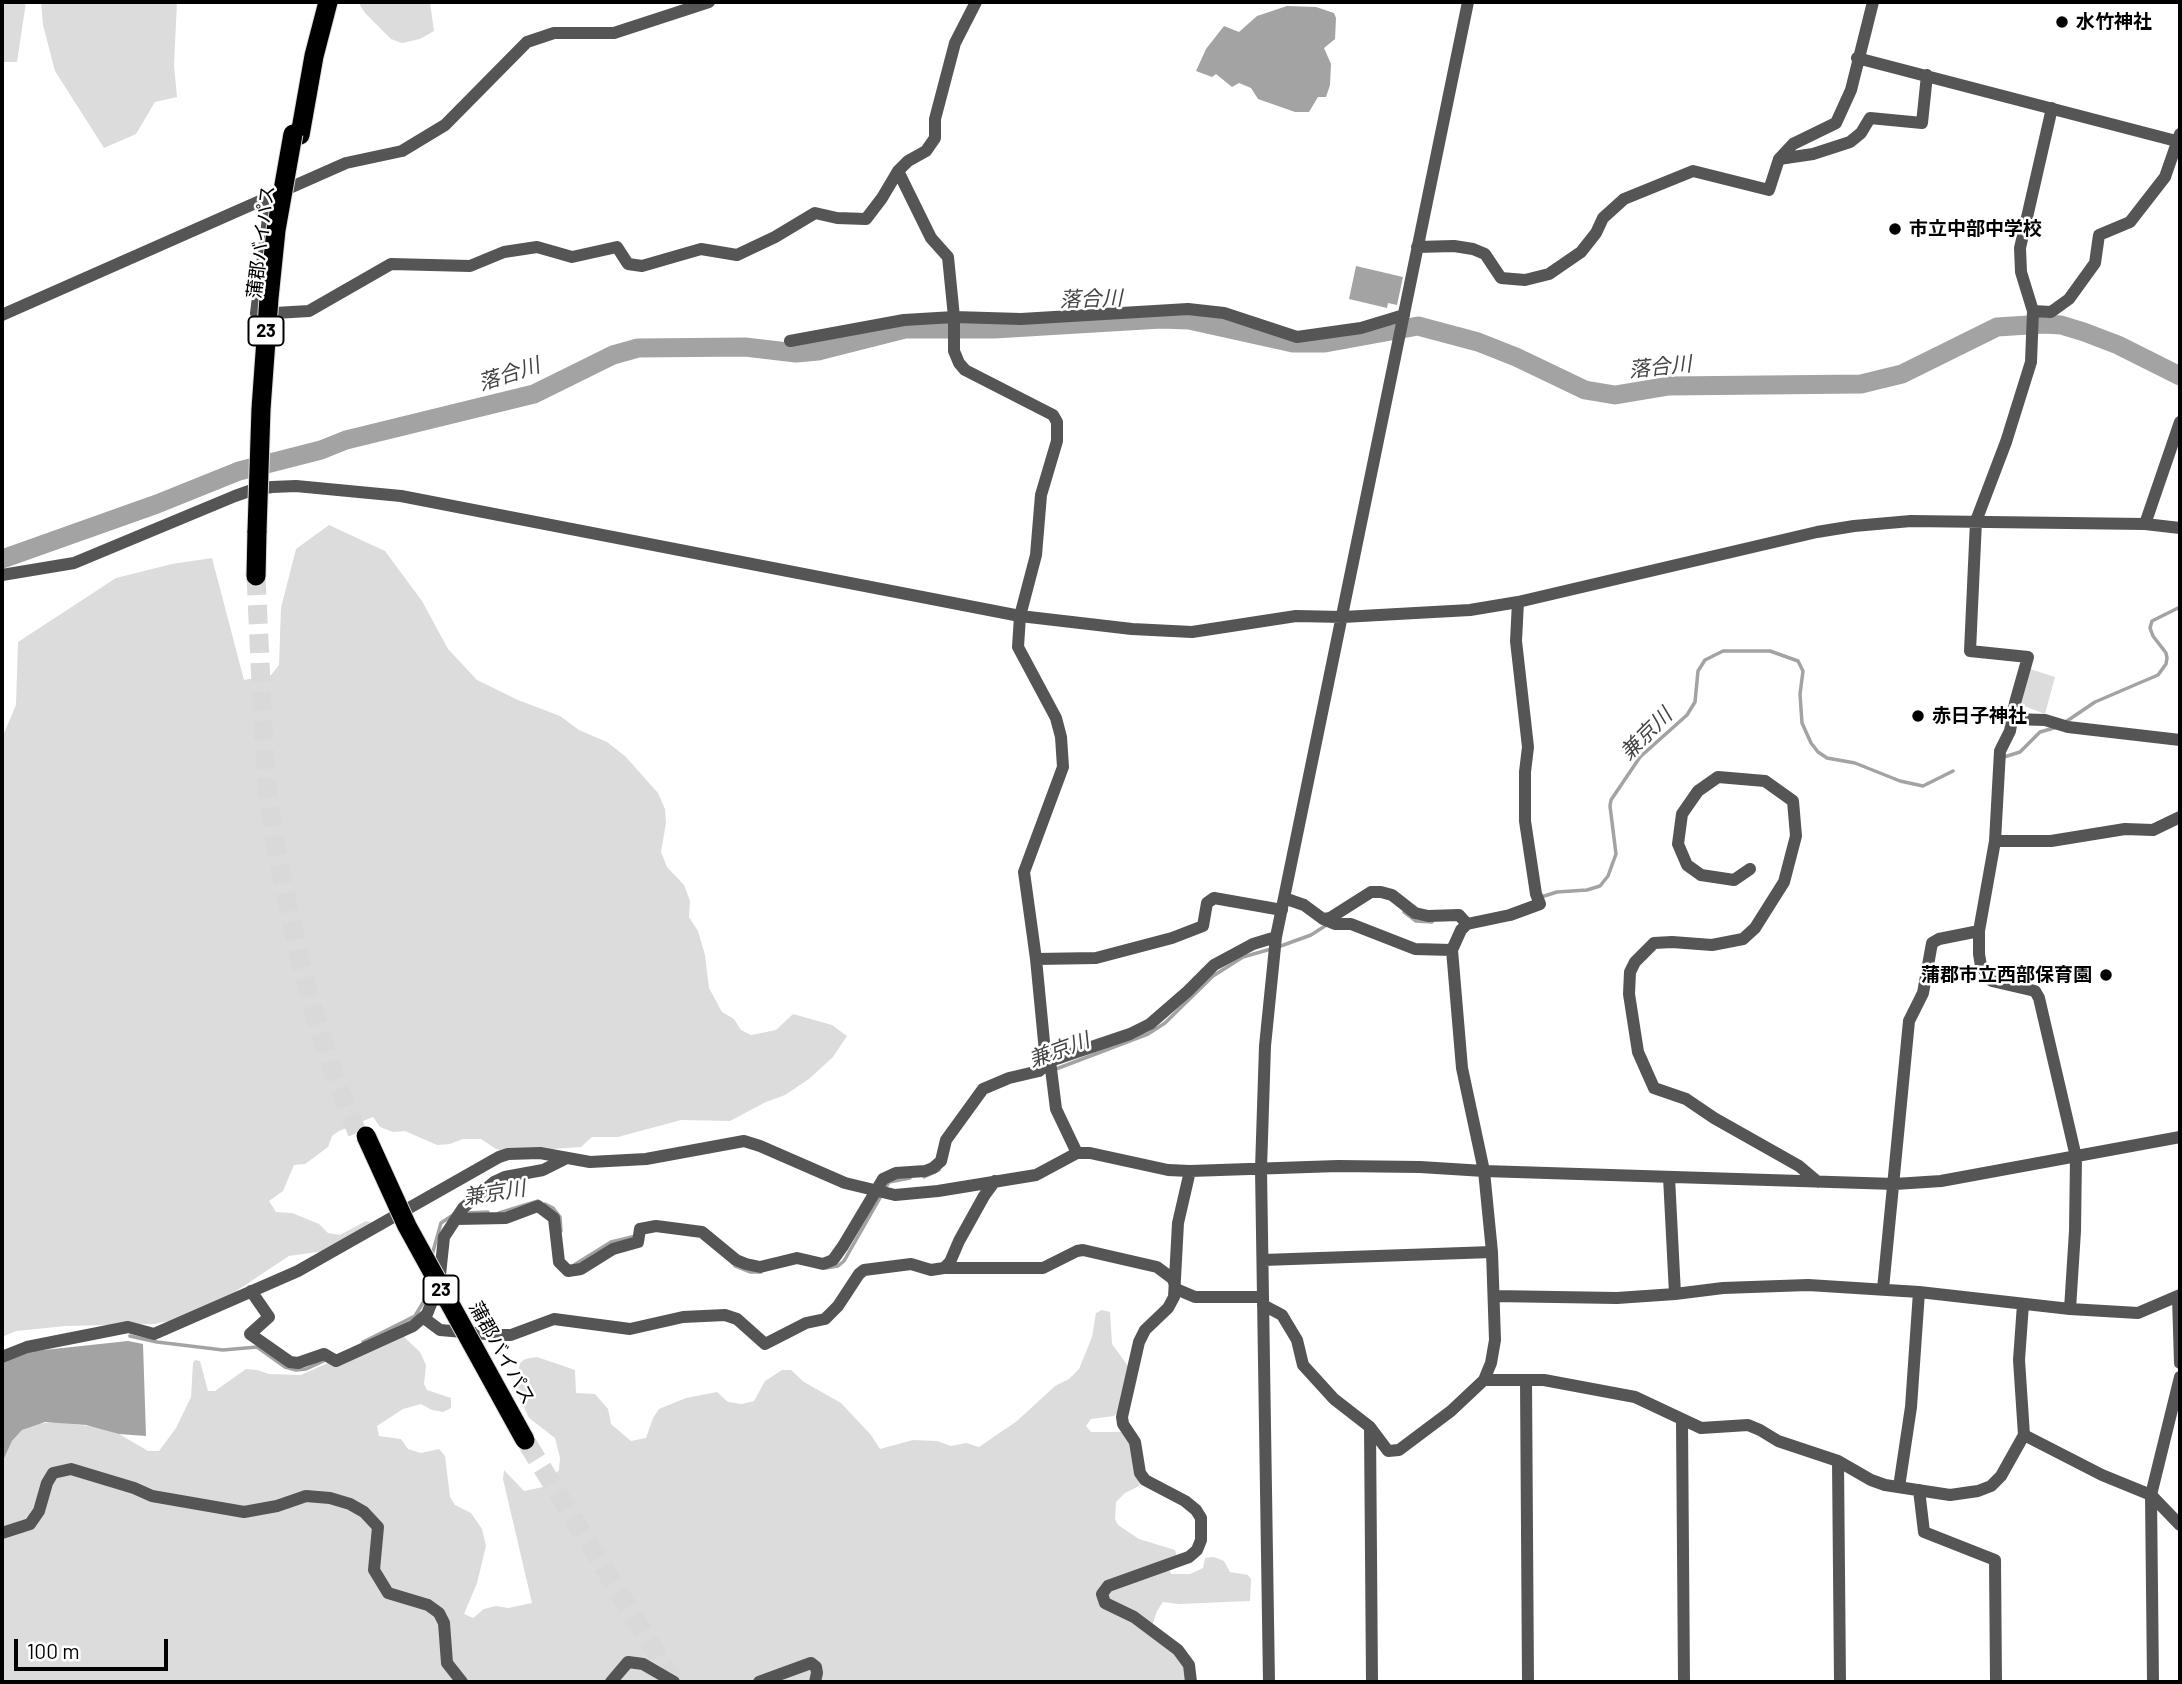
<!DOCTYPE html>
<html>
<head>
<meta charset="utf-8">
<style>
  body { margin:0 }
  #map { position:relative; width:2182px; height:1684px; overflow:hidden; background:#fff; font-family:Barlow,sans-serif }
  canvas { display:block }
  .frame { position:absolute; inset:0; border:4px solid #000; pointer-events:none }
  .scale { position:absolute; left:14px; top:1639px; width:154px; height:32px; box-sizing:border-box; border:4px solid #000; border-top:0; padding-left:9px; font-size:21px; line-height:24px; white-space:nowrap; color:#000; -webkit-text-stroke:5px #fff; paint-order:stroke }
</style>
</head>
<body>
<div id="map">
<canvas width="2182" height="1684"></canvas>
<div class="frame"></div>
<div class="scale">100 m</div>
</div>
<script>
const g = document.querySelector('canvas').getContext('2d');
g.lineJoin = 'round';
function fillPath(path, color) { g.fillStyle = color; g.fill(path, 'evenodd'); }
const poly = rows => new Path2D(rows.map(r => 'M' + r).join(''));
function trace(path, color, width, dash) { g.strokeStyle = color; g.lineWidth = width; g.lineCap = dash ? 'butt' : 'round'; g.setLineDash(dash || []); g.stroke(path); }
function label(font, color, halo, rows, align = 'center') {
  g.font = font + ' Barlow,"Noto Sans JP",sans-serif'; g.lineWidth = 5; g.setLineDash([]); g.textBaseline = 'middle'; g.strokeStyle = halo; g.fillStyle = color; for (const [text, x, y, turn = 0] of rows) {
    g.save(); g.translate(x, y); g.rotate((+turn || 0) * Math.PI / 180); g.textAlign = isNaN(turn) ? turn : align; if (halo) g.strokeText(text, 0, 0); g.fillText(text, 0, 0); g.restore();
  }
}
fillPath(poly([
  [2,2,26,2,17,62,2,62],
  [41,2,177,2,174,65,177,97,155,102,136,134,104,148,55,71,43,25],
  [358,2,430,2,434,31,420,39,402,43,391,39,365,13],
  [329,525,385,551,422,601,448,649,477,680,518,700,560,716,579,730,607,742,625,756,658,793,665,809,666,823,661,852,667,867,684,885,690,901,689,917,698,931,705,955,709,988,722,1012,734,1019,741,1030,751,1035,776,1030,793,1014,832,1025,847,1036,833,1057,809,1079,785,1095,766,1102,730,1121,681,1120,618,1137,592,1137,581,1147,509,1152,496,1149,481,1139,463,1139,450,1144,437,1145,405,1131,393,1132,380,1127,373,1117,339,1131,332,1136,328,1147,305,1164,294,1165,283,1191,269,1201,276,1212,292,1213,319,1224,328,1233,340,1235,366,1221,373,1223,338,1249,289,1256,233,1293,174,1320,154,1324,66,1326,16,1331,2,1337,2,738,16,705,18,642,116,578,172,564,212,558,244,680,271,675,279,665,281,608,296,549],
  [2030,669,2055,677,2045,714,2019,704],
  [1102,1310,1110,1312,1112,1344,1128,1366,1119,1412,1114,1416,1091,1419,1086,1426,1091,1432,1123,1432,1132,1442,1140,1481,1139,1486,1125,1493,1116,1502,1115,1519,1118,1525,1139,1539,1175,1550,1177,1557,1099,1591,1124,1615,1176,1653,1185,1665,1187,1682,2,1682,2,1463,12,1441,22,1430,35,1424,55,1422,97,1427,119,1434,148,1451,159,1451,176,1428,191,1397,193,1363,195,1360,200,1361,208,1391,215,1391,246,1369,257,1370,269,1374,301,1375,330,1362,403,1336,420,1352,426,1365,424,1384,427,1390,451,1398,451,1408,443,1412,432,1410,421,1404,403,1409,377,1426,379,1436,401,1439,408,1449,421,1453,439,1449,445,1456,450,1497,455,1505,471,1513,482,1529,486,1546,477,1583,464,1614,473,1618,484,1609,496,1606,508,1608,532,1603,503,1479,504,1470,524,1491,543,1487,559,1470,560,1458,555,1438,529,1418,515,1388,520,1363,525,1359,537,1357,575,1370,576,1393,595,1394,608,1409,611,1424,631,1441,646,1438,653,1418,659,1409,686,1398,717,1392,728,1402,742,1404,754,1401,765,1381,782,1370,791,1370,804,1382,841,1403,871,1435,880,1449,913,1440,937,1441,951,1446,966,1443,979,1447,1017,1421,1055,1386,1069,1379,1079,1369,1092,1337,1096,1313],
  [1214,1557,1224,1561,1230,1572,1248,1575,1251,1579,1250,1601,1179,1604,1163,1602,1157,1611,1152,1626,1107,1601,1109,1590,1169,1568,1171,1574,1190,1574,1203,1568,1205,1558]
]), '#dcdcdc');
fillPath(poly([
  [1287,6,1316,7,1334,13,1336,18,1335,39,1324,48,1331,64,1330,85,1326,97,1318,97,1309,112,1295,112,1258,99,1251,88,1239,83,1232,87,1216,74,1212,77,1196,71,1206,49,1224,26,1239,32,1257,16],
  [1356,266,1403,277,1397,305,1388,303,1387,308,1349,299],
  [128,1341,143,1344,146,1436,119,1434,86,1425,45,1422,22,1430,12,1441,2,1463,2,1360,25,1352]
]), '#a3a3a3');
trace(poly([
  [2064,723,2095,702,2158,675,2166,664,2167,658,2166,653,2153,636,2150,628,2152,621,2180,607],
  [2004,757,2020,752,2040,732,2054,728],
  [1541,897,1557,892,1587,890,1600,886,1608,876,1616,854,1610,806,1611,800,1640,757,1687,715,1695,702,1698,671,1705,660,1723,651,1770,651,1798,661,1803,671,1800,694,1802,723,1811,743,1818,752,1827,758,1855,763,1900,781,1923,786,1953,771],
  [1404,912,1416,921,1432,922],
  [1278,947,1311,935,1328,924],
  [1056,1069,1148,1034,1165,1023,1213,976,1243,957,1271,949],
  [924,1177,939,1170],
  [545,1204,553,1208,560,1217,561,1231],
  [464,1213,488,1212],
  [499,1213,538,1201],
  [432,1255,441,1223,453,1215],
  [574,1265,611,1242,636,1236],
  [735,1266,750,1272,761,1272],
  [826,1268,838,1266,844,1261,889,1182,910,1178],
  [130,1336,157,1342,223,1350,257,1347,285,1367,296,1370,306,1369,328,1359],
  [363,1342,415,1316,424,1301,429,1280]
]), '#a3a3a3', 3.5);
trace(poly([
  [2,559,157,504,239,471,321,450,346,440,534,394,613,355,638,348,745,347,796,353,818,351,905,329,994,329,1161,319,1189,320,1293,343,1325,343,1418,326,1478,342,1516,357,1585,390,1615,395,1669,386,1861,384,1902,374,1997,327,2044,324,2061,325,2084,332,2118,345,2180,376]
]), '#a3a3a3', 19);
trace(poly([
  [256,576,263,727,267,785,275,844,300,962,316,1019,335,1078,359,1137],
  [527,1443,674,1682]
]), '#d9d9d9', 19, [19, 10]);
const highway = poly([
  [300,135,314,56,328,2],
  [256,576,257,531]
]);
trace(highway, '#dbdbdb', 21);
trace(poly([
  [1857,58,2180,142],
  [2052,108,2020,248,2021,272,2033,311,2031,362,2006,442,1976,521,1970,651,2028,657,2015,703,2010,731,2000,751,1995,841,1979,931,1979,954,1981,966,1992,981,2035,991,2039,998,2076,1157,2075,1231,2070,1309],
  [1779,159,1813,154,1850,142,1861,133,1870,118,1922,123,1927,75],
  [898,171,931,238,948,257,954,317,954,351,959,363,965,370,1053,415,1057,422,1057,441,1041,495,1036,555,1020,616,1018,647,1056,718,1061,737,1063,767,1024,872,1036,959,1045,1052,1050,1061,1056,1109,1077,1153],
  [271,194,256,313,258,314,309,311,391,264,470,266,504,252,537,247,572,257,617,247,628,264,642,266,701,249,737,255,775,237,815,213,837,218,866,219,882,198,898,171,908,161,926,151,935,138,935,119,955,43,976,2],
  [1417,247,1454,246,1473,249,1485,254,1501,278,1525,280,1549,274,1581,252,1596,233,1603,218,1624,199,1693,171,1769,190,1779,159,1793,144,1836,123,1851,90,1873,2],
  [2033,311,2051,312,2069,299,2095,263,2099,235,2130,222,2165,177,2180,134],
  [2,315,346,163,402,151,445,125,527,42,554,33,614,33,709,2],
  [790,341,904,320,954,317,1021,319,1188,309,1224,313,1297,337,1361,328,1404,315],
  [2145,524,2180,422],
  [2,575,74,563,235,496,252,490,272,487,296,486,401,496,1020,616,1132,629,1192,632,1296,616,1343,617,1470,610,1518,602,1817,532,1854,526,1911,521,2145,524,2180,528],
  [2012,719,2045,720,2068,727,2180,740],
  [1995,841,2051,841,2125,829,2153,830,2180,817],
  [1750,869,1734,880,1701,875,1687,865,1678,844,1682,814,1698,791,1718,777,1765,781,1793,801,1796,836,1784,882,1755,928,1743,939,1712,945,1672,942,1654,943,1635,962,1630,972,1629,994,1638,1052,1654,1088,1686,1099,1714,1118,1799,1166,1818,1182],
  [1284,898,1304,905,1323,919,1335,924,1351,924,1415,949,1452,950],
  [1323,919,1330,918,1371,892,1381,892,1392,895,1415,913,1428,916,1459,915,1467,924],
  [1036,959,1096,958,1172,938,1203,926,1207,903,1214,898,1282,910],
  [1190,1171,1178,1223,1174,1297,1168,1308,1145,1330,1139,1342,1122,1417,1123,1424,1135,1442,1140,1473,1145,1480,1185,1501,1196,1510,1201,1518,1201,1540,1197,1550,1189,1557,1108,1586,1102,1594,1105,1603,1134,1617,1178,1650,1189,1665,1191,1682],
  [1669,1177,1675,1294],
  [456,1219,506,1218,538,1206,554,1218,559,1262,568,1271,581,1269,613,1249,638,1242,640,1229,656,1226,702,1232,736,1260,746,1264,760,1267,797,1258,823,1264,833,1260,843,1246,883,1179,896,1173,925,1171,933,1168,941,1161,946,1140,983,1089,1009,1078,1039,1071,1050,1061,1130,1034,1150,1024,1188,991,1214,965,1253,944,1276,937],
  [1263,1260,1492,1252],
  [944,1268,1043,1268,1077,1251,1083,1250,1157,1267,1173,1279,1176,1289,1195,1297,1263,1297],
  [1883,1289,1909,1021,1923,993,1932,943,1939,939,1979,931],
  [251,1291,269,1317,250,1334,290,1362,298,1363,324,1354,336,1361,413,1326,427,1314,439,1284,444,1237,463,1208,494,1182,505,1177,543,1170,565,1159],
  [1494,1296,1617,1298,1675,1294,1723,1288,1808,1285,1919,1292,2070,1309,2138,1313,2180,1295],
  [2178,1297,2180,1363],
  [1263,1305,1282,1315,1297,1340,1303,1365,1334,1399,1370,1427,1388,1451,1399,1450,1451,1411,1484,1380,1491,1363,1495,1340,1492,1252,1484,1171,1462,1068,1452,950,1461,930,1467,924,1510,915,1540,904,1536,894,1525,821,1525,772,1528,747,1516,641,1518,602],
  [424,1318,440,1330,498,1335,511,1335,554,1319,630,1329,683,1317,725,1315,737,1319,765,1344,806,1323,825,1319,838,1306,859,1274,864,1270,911,1264,931,1270,944,1268,950,1262,959,1241,984,1196,995,1181],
  [2,1357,27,1347,128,1327,154,1334,298,1271,499,1157,508,1154,540,1153,590,1162,646,1159,744,1141,760,1146,845,1183,895,1195,938,1191,1036,1175,1077,1153,1090,1153,1168,1170,1190,1171,1338,1166,1420,1167,1484,1171,1895,1184,1941,1181,2180,1137],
  [1484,1380,1544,1380,1635,1397,1701,1428,1748,1425,1760,1430,1778,1441,1838,1461,1871,1480,1885,1485,1950,1495,1978,1491,1991,1486,2001,1476,2024,1435,2019,1360,2023,1304],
  [1526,1380,1528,1682],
  [1682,1421,1684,1682],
  [1370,1427,1372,1682],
  [2024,1435,2102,1475,2151,1495,2180,1525],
  [1838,1461,1840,1682],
  [1899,1487,1911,1407,1919,1292],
  [1919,1490,1924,1532,1995,1560,1996,1682],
  [2,1533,30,1524,39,1511,47,1483,53,1473,71,1469,134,1488,152,1496,244,1512,277,1506,306,1496,330,1498,350,1504,364,1512,378,1527,374,1570,388,1593,428,1605,439,1613,444,1623,447,1663,462,1682],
  [611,1682,628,1662,643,1664,674,1682],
  [759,1682,811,1663,816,1667,817,1673,815,1682],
  [1269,1682,1261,1169,1265,1046,1276,937,1468,2],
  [2153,1682,2151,1495,2180,1377]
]), '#555', 12);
trace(highway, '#000', 19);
const highwayBridge = poly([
  [257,531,261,409,269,298,276,230,293,134],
  [366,1136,407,1226,525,1440]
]);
trace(highwayBridge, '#dbdbdb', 21, []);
trace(highwayBridge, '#000', 19);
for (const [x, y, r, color] of [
  [2062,22,7,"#000"],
  [1895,229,7,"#000"],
  [1918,716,7,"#000"],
  [2106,975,7,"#000"]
]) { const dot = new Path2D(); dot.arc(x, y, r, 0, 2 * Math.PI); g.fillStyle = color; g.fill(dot); trace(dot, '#fff', 2.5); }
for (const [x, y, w] of [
  [266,331,35],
  [441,1290,35]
]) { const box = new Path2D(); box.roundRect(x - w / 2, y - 14.5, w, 29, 5); g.fillStyle = '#fff'; g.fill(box); trace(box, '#000', 2); }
label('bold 18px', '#000', null, [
  ["23",266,331],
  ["23",441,1290]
]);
label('bold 19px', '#000', '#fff', [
  ["水竹神社",2076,22],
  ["市立中部中学校",1909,229],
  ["赤日子神社",1932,716],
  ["蒲郡市立西部保育園",2092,975,"right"]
], 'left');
label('19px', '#000', '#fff', [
  ["蒲郡バイパス",261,242,-83],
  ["蒲郡バイパス",502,1353,61]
]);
label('italic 21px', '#444', '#fff', [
  ["落合川",1091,299,-2],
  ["落合川",1660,367,-6],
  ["落合川",509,374,-18],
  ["兼京川",1646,734,-45],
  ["兼京川",1059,1050,-20],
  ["兼京川",494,1193,-9]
]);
</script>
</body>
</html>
